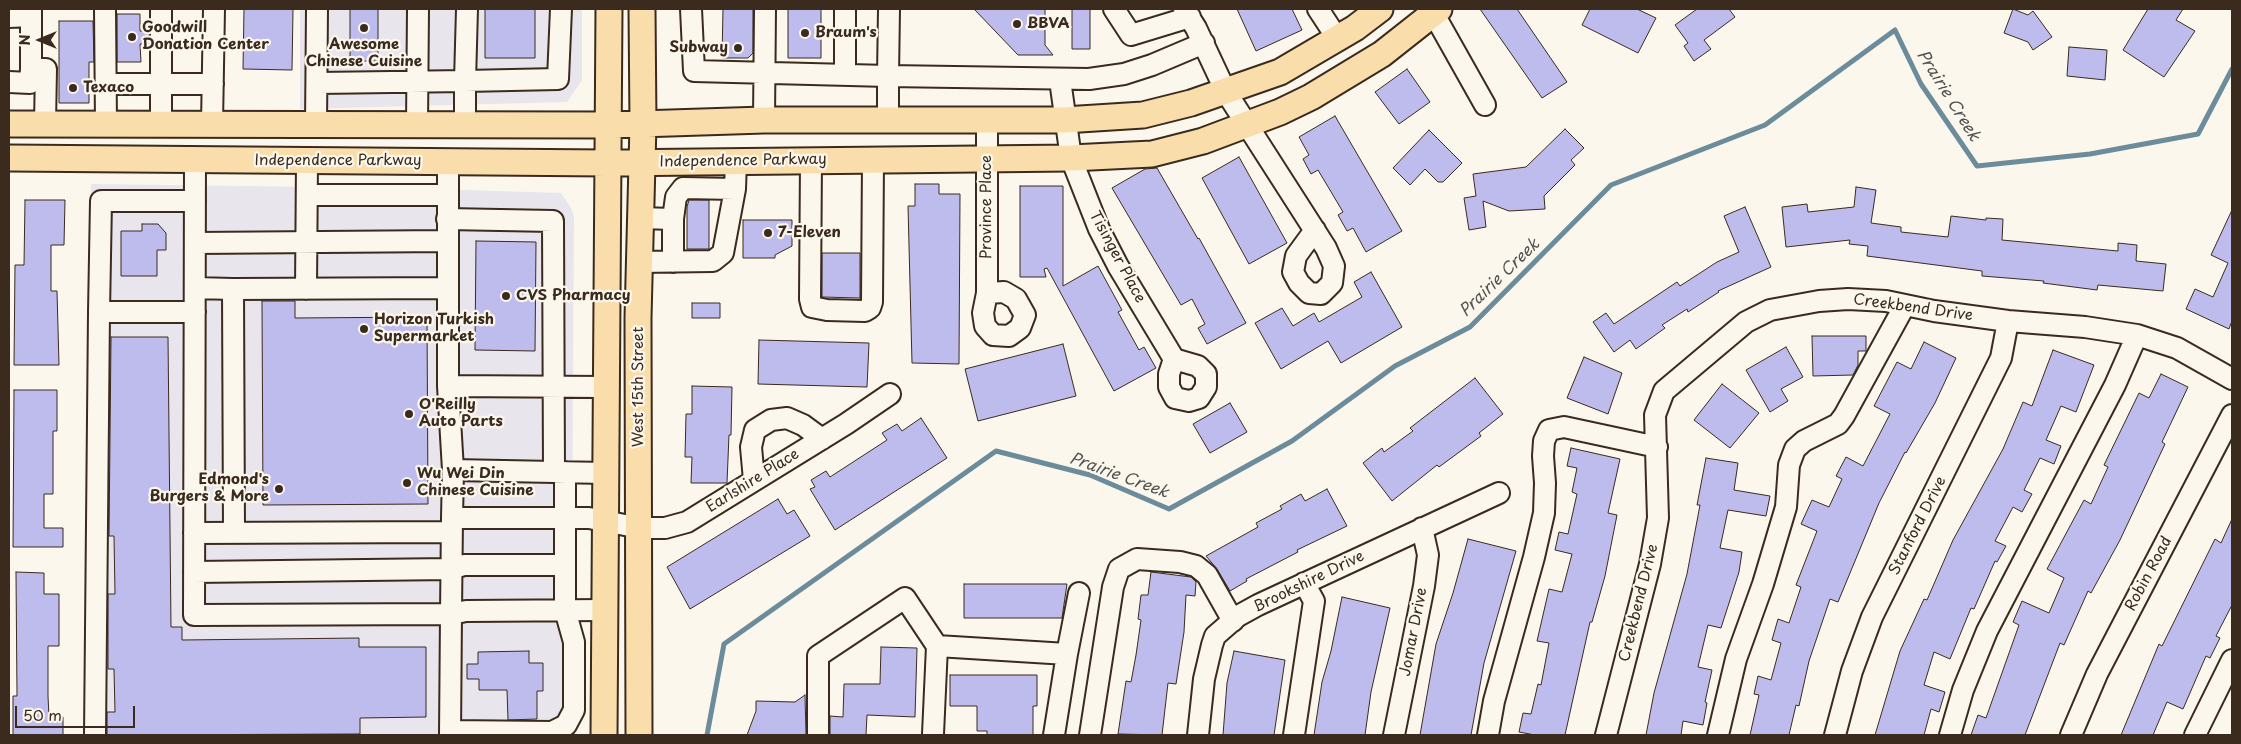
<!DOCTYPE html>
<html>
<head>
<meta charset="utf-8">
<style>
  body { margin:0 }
  #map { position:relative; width:2241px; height:744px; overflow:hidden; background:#fbf7ec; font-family:"Playpen Sans",sans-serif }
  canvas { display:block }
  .frame { position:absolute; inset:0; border:10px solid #3b2a1e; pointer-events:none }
  .north { position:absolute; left:15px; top:15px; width:50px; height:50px; -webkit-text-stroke:4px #fbf7ec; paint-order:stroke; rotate:270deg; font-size:14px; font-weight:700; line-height:20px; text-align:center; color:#3b2a1e }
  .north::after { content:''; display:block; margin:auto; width:18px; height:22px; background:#3b2a1e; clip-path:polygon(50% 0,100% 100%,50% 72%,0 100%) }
  .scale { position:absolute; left:15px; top:706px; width:120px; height:22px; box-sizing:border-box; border:2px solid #3b2a1e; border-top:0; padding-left:6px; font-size:15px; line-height:18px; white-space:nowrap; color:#3b2a1e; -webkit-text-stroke:4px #fbf7ec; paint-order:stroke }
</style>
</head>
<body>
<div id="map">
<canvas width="2241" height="744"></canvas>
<div class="frame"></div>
<div class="north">N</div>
<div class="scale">50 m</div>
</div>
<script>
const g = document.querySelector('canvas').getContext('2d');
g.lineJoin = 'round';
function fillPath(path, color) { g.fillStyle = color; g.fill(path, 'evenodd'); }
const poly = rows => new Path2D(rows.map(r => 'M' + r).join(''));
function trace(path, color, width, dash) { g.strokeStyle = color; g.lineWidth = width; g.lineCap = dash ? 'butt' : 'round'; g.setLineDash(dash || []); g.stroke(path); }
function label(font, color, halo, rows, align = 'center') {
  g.font = font + ' "Playpen Sans",sans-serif'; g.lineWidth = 4.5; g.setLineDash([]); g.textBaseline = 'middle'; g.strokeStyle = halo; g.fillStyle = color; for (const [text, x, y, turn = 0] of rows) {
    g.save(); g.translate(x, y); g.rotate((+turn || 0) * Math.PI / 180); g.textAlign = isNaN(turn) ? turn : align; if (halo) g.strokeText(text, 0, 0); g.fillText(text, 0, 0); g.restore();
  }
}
fillPath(poly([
  [300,9,582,9,582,80,567,102,300,109],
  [91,184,399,188,561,193,571,208,574,216,571,732,569,735,88,735]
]), '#e9e5ec');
trace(poly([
  [707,735,724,644,996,451,1090,475,1169,509,1292,441,1395,366,1470,327,1611,185,1765,125,1895,30,1921,84,1977,166,2090,154,2198,134,2232,69]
]), '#6d8c9b', 5);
const building = poly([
  [244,9,293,9,292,70,243,69,244,9],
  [350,9,378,9,378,61,350,61,350,9],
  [485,9,535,9,535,58,485,58,485,9],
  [723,9,753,9,753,53,748,58,722,58,723,9],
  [788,9,821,9,821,58,788,58,788,9],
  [974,9,1045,9,1045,45,1053,55,1018,55,974,9],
  [1072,9,1090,9,1090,49,1072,49,1072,9],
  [1237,9,1292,9,1302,30,1256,51,1237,9],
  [1480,9,1517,9,1567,82,1542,98,1480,9],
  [1590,9,1637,9,1656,18,1638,53,1582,25,1590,9],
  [1697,9,1729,9,1735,17,1704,40,1711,49,1694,61,1684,46,1688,43,1675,25,1697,9],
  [2013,9,2028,15,2033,11,2052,37,2033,50,2028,42,2004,33,2013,9],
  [2148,9,2183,9,2176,20,2195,31,2164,77,2123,50,2148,9],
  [117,14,140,14,140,31,149,31,149,44,140,44,141,62,117,62,117,14],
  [59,21,93,21,94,62,89,62,89,103,59,103,59,21],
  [2069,47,2107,50,2105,80,2067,76,2069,47],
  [1407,69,1430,102,1399,124,1375,92,1407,69],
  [1335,116,1402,231,1366,252,1353,228,1347,231,1338,215,1343,212,1318,170,1311,174,1303,159,1309,155,1299,137,1335,116],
  [1565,129,1584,148,1571,160,1575,165,1544,196,1545,209,1509,211,1483,201,1486,227,1469,230,1464,198,1476,196,1473,174,1526,167,1565,129],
  [1429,130,1462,163,1443,182,1438,182,1425,169,1410,185,1393,168,1429,130],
  [1239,157,1287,243,1249,264,1202,178,1239,157],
  [1157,168,1198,239,1199,238,1246,323,1207,344,1198,328,1205,324,1192,299,1181,305,1112,188,1145,169,1157,168],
  [915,184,939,184,939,194,960,194,959,364,912,363,908,206,915,206,915,184],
  [1020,186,1063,186,1063,286,1098,266,1122,310,1118,312,1139,350,1144,347,1156,368,1114,391,1047,268,1044,269,1046,277,1020,277,1020,186],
  [1856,187,1876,190,1871,223,1901,227,1901,232,1948,237,1951,216,1986,220,1986,218,2003,219,2002,240,2118,251,2118,243,2137,245,2136,261,2166,264,2163,291,2098,285,2097,290,2043,283,2044,281,1982,276,1982,271,1867,256,1868,246,1849,244,1850,240,1786,247,1782,207,1807,204,1808,212,1854,207,1856,187],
  [25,200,65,200,64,245,51,245,51,291,57,291,59,365,14,365,15,265,24,265,25,200],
  [689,200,709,200,709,249,687,249,687,207,689,200],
  [1745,207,1771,267,1718,291,1719,292,1688,312,1687,309,1662,325,1665,328,1636,349,1630,340,1614,352,1593,322,1606,313,1614,324,1677,282,1680,286,1717,262,1739,252,1724,216,1745,207],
  [2232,210,2232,321,2229,329,2186,309,2195,289,2213,297,2228,263,2211,255,2232,210],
  [743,220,792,220,792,246,775,255,775,258,743,258,743,220],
  [142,224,158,224,166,233,166,250,157,250,157,276,121,276,121,231,142,231,142,224],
  [476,241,536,242,535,351,475,350,476,241],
  [822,253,860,253,860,298,822,297,822,253],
  [1371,272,1402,327,1341,363,1328,341,1281,369,1255,323,1282,308,1293,326,1314,313,1319,322,1362,297,1354,282,1371,272],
  [262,301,295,301,295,318,427,317,428,504,263,505,262,301],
  [692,303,720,303,720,318,692,318,692,303],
  [1812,336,1866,336,1866,351,1858,351,1858,365,1853,375,1813,376,1812,336],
  [111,337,168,337,171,627,182,627,182,640,359,638,359,647,426,647,426,717,360,718,360,734,107,735,107,712,115,712,114,669,108,669,108,594,115,594,114,536,109,536,111,337],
  [759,340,869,343,867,387,758,384,759,340],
  [1924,342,1956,358,1935,403,1906,453,1905,452,1879,503,1838,602,1830,599,1809,661,1799,706,1796,705,1789,735,1750,735,1759,695,1754,694,1758,676,1771,680,1781,643,1772,640,1778,619,1789,623,1801,587,1796,585,1817,531,1801,524,1812,500,1829,507,1842,479,1836,476,1846,457,1863,466,1890,414,1874,406,1897,362,1911,369,1924,342],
  [1063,344,1076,396,978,421,965,369,1063,344],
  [1786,347,1803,377,1781,389,1788,401,1770,412,1746,370,1786,347],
  [2053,350,2094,365,2076,412,2061,406,2046,440,2061,446,2054,464,2040,458,2024,490,2032,494,2022,512,2013,507,1995,541,2006,546,1997,562,1995,561,1974,609,1971,608,1950,659,1934,652,1924,685,1945,692,1939,712,1931,709,1924,735,1875,735,1900,651,1924,599,1927,600,1953,540,2003,449,2023,402,2032,406,2053,350],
  [1584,357,1622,373,1608,414,1567,398,1584,357],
  [2161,374,2188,387,2162,442,2165,444,2120,540,2091,593,2088,591,2064,645,2060,643,2025,735,1971,735,1978,715,1986,718,2019,625,2013,622,2022,601,2049,613,2064,578,2047,569,2084,500,2091,504,2108,467,2104,465,2139,393,2149,398,2161,374],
  [1475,378,1503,414,1479,433,1481,436,1439,467,1437,465,1392,501,1363,463,1382,448,1384,452,1413,431,1410,428,1475,378],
  [1722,384,1759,413,1730,448,1694,420,1722,384],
  [692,386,732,387,731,435,729,435,727,483,691,483,692,457,685,457,686,414,692,414,692,386],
  [14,390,57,390,57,431,53,431,53,494,44,494,44,528,63,528,63,547,13,547,14,390],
  [1230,403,1247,432,1210,453,1193,424,1230,403],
  [921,418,947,458,835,530,810,489,815,487,811,480,826,471,830,477,887,440,882,433,897,424,902,431,921,418],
  [1571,448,1620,459,1608,513,1617,515,1605,576,1592,622,1590,622,1565,735,1535,735,1519,732,1523,713,1531,714,1538,684,1541,685,1549,643,1537,641,1549,589,1562,592,1572,554,1555,550,1559,532,1568,534,1577,494,1572,492,1577,468,1567,466,1571,448],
  [1706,458,1738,463,1734,490,1770,496,1766,516,1728,510,1720,548,1742,552,1739,572,1721,628,1708,625,1698,667,1712,670,1705,702,1707,703,1703,725,1683,721,1681,735,1646,735,1654,693,1687,574,1700,505,1697,505,1706,458],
  [1327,489,1347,526,1297,550,1298,552,1246,579,1247,581,1230,591,1217,569,1206,556,1258,527,1256,523,1282,509,1280,506,1301,494,1305,501,1327,489],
  [778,499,787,514,794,510,810,536,690,609,667,567,778,499],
  [2232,519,2232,605,2216,636,2220,638,2210,658,2206,656,2183,709,2167,702,2153,735,2121,735,2159,644,2162,646,2215,539,2221,543,2232,519],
  [1468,539,1516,551,1484,663,1471,735,1420,735,1436,644,1453,593,1468,539],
  [16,572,44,573,44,594,59,594,59,646,48,646,48,696,49,717,63,717,63,735,13,735,13,696,17,696,16,572],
  [1151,572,1191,577,1196,582,1195,596,1186,595,1184,632,1176,684,1168,683,1162,735,1118,734,1126,681,1131,682,1136,655,1141,620,1138,619,1141,595,1148,595,1151,572],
  [964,584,1067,584,1062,618,964,618,964,584],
  [1342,597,1390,608,1371,692,1365,735,1314,735,1322,682,1331,651,1342,597],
  [881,647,917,648,915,717,867,715,866,735,830,735,830,716,843,717,844,684,880,684,881,647],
  [529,651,529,663,543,663,543,691,537,691,537,719,508,720,507,690,479,690,479,679,467,679,467,664,478,664,478,652,529,651],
  [1234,651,1285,660,1274,735,1223,735,1227,683,1234,651],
  [950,675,1037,675,1037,706,1033,706,1033,735,987,735,987,731,977,731,977,706,950,706,950,675],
  [805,695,806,735,747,735,756,711,756,701,795,702,805,695]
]);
fillPath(building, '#bebbed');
trace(building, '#3b2a1e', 1);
const minor = poly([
  [31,9,31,69,46,69,45,124],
  [105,9,106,124],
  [161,9,161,124],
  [467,9,465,81,558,79,561,9],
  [691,9,694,71,888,76,888,120],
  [845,9,845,75],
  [889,9,888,76,1089,79,1124,74,1152,65,1204,43],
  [1114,9,1131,35,1190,17],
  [1184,9,1196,28,1226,92,1326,248,1334,266,1332,283,1321,294,1309,293,1299,283,1293,272,1296,256,1315,230],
  [1318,9,1337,38],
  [1431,9,1485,105],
  [9,17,31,16],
  [1060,80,1071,158,1099,229,1118,266,1174,359],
  [9,82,30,83,31,69],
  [318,83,465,81,465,125],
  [106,84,213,84],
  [764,120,765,9],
  [212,124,214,9],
  [316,125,317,9],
  [417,125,418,9],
  [195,160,194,615,451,614,452,518],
  [811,160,810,299,812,307,827,310,865,311,870,308,872,302,873,160],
  [307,195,447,195],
  [640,218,673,219,673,262],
  [447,219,553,221,554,471],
  [673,219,676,197,683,188,735,189],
  [195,243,447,241],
  [639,262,713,261,723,253,735,189,736,161],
  [195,288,233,289],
  [448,288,448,386,605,387],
  [306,289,307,161],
  [987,293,1004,292,1016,299,1025,315,1020,328,1009,336,993,335,985,326,983,313,987,293,987,121],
  [195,312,99,312,101,201,195,201],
  [1174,359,1198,366,1206,374,1206,387,1199,398,1189,401,1175,398,1169,387,1169,374,1174,359],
  [448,386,453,470],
  [605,473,453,470,452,518,589,518,640,528,665,528,687,522,846,424,890,394],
  [754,480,751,447,755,430,771,420,787,418,803,425,822,439],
  [194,533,451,532],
  [234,533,233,289,448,288,448,162],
  [194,572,451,569,464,565,565,565],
  [1067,654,1079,593],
  [450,731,552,732,566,725,574,710,574,642,565,610,565,472],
  [933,734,937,646],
  [95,735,99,312],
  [450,735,451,614,466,611,604,610],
  [818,735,818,656,905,598,937,646,1067,654,1054,735],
  [1090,735,1113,587,1119,569,1137,559,1180,562,1196,566,1207,575,1233,621],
  [1198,735,1204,679,1212,645,1215,636,1238,616,1258,605,1499,493],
  [1294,735,1314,601,1304,583],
  [1394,735,1424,586,1428,555,1422,528],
  [1488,735,1494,701,1534,557,1544,513,1545,483,1543,456,1544,441,1549,430,1564,427,1657,447],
  [1606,735,1650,564,1658,518,1655,415,1664,391,1746,322,1770,310,1819,301,1848,299,1886,301,1934,311,2008,321,2085,327,2137,335,2177,348,2232,379],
  [1718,735,1736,659,1763,584,1786,507,1789,465,1795,449,1804,441,1838,424,1844,416,1905,305],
  [1835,735,1852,671,1872,617,2001,358,2008,321],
  [1950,735,1963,690,1987,631,2115,385,2137,335],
  [2071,735,2097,674,2232,415],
  [2195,735,2232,660]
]);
const major = poly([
  [9,124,608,125,764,120,1064,120,1143,115,1191,103,1280,72,1355,28,1380,9],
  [9,158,607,163,1071,158,1152,154,1203,141,1280,112,1311,97,1382,54,1439,9],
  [604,735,609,9],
  [639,735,638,318,643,124,642,9]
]);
trace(minor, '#3b2a1e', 24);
trace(major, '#3b2a1e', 29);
trace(minor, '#fbf7ec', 20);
trace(major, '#f9deab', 25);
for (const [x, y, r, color] of [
  [1017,24,5,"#3b2a1e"],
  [364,28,5,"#3b2a1e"],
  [805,33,5,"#3b2a1e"],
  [132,37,5,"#3b2a1e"],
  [738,48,5,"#3b2a1e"],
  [73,88,5,"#3b2a1e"],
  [768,233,5,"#3b2a1e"],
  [506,296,5,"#3b2a1e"],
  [364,329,5,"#3b2a1e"],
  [409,414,5,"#3b2a1e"],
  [407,483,5,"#3b2a1e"],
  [279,489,5,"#3b2a1e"]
]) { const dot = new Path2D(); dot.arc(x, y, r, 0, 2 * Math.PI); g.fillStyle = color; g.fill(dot); trace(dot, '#fbf7ec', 2); }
label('bold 15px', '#3b2a1e', '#fbf7ec', [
  ["BBVA",1027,24],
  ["Goodwill",142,28],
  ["Donation Center",142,45],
  ["Braum's",815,33],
  ["Awesome",364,45,"center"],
  ["Chinese Cuisine",364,62,"center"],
  ["Subway",728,48,"right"],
  ["Texaco",83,88],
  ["7-Eleven",778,233],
  ["CVS Pharmacy",516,296],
  ["Horizon Turkish",374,320],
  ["Supermarket",374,337],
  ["O'Reilly",419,405],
  ["Auto Parts",419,422],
  ["Wu Wei Din",417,474],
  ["Chinese Cuisine",417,491],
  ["Edmond's",269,480,"right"],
  ["Burgers & More",269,497,"right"]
], 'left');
label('15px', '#3b2a1e', '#fbf7ec', [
  ["Independence Parkway",338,161],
  ["Independence Parkway",743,161,-1],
  ["Province Place",987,207,-90],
  ["Tisinger Place",1117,257,62],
  ["Creekbend Drive",1913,308,8],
  ["West 15th Street",639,387,-90],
  ["Earlshire Place",753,481,-32],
  ["Stanford Drive",1918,526,-63],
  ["Robin Road",2149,574,-62],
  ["Brookshire Drive",1309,582,-26],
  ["Creekbend Drive",1639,603,-76],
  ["Jomar Drive",1414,632,-79]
]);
label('italic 16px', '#505352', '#fbf7ec', [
  ["Prairie Creek",1948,96,58],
  ["Prairie Creek",1500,278,-44],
  ["Prairie Creek",1119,476,20]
]);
</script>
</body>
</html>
